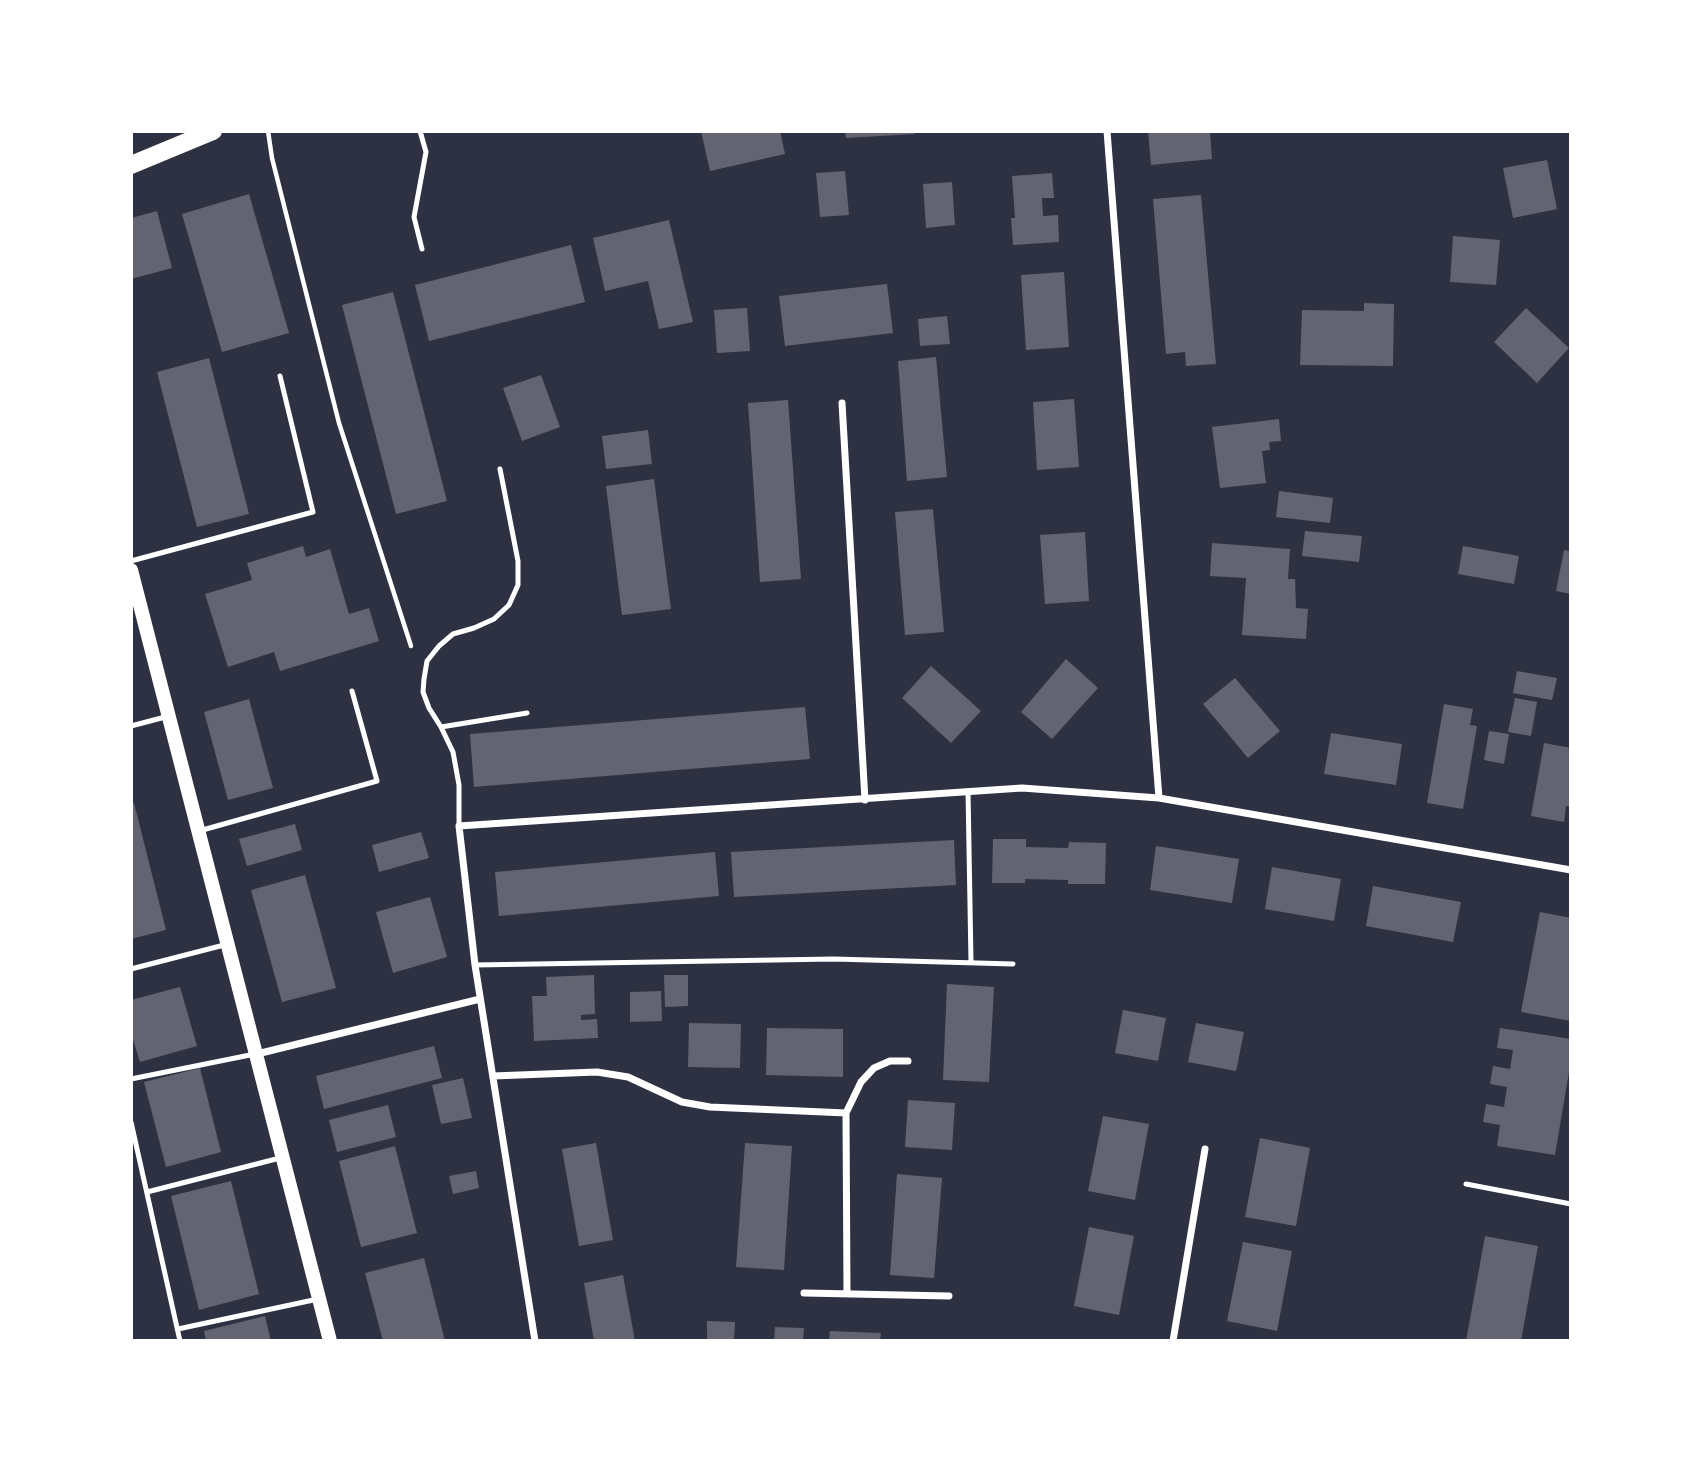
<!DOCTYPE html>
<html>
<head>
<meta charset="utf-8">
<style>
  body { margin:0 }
  #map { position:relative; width:1702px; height:1472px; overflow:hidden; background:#2d3142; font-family:"Asap Condensed",sans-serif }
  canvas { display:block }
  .frame { position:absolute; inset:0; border:133px solid #fff; pointer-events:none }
</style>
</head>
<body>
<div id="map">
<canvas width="1702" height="1472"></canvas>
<div class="frame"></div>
</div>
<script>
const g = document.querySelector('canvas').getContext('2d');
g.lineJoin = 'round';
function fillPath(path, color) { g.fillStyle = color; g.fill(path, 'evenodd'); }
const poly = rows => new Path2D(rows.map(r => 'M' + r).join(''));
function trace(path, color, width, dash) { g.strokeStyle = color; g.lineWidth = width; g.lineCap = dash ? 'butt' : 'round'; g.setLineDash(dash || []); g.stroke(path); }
fillPath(poly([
  [701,131,780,131,785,154,710,171],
  [845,131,915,131,915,134,846,138],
  [1148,131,1210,131,1212,159,1151,165],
  [1547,160,1557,209,1513,218,1503,168],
  [845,171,849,215,820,217,816,173],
  [1052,173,1054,198,1042,198,1043,216,1058,215,1059,242,1013,245,1011,218,1015,218,1012,176],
  [952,182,955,225,926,228,923,184],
  [249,194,289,333,222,352,182,214],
  [1201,195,1216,364,1186,366,1185,352,1166,354,1153,199],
  [157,211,172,268,131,279,131,218],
  [669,220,693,322,659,329,648,281,605,291,593,238],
  [1453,236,1500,240,1496,285,1450,282],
  [571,245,585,302,429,341,415,285],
  [1064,272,1069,347,1026,350,1021,275],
  [887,284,893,333,785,346,779,296],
  [393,292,447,501,396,514,342,305],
  [1364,303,1394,304,1393,366,1300,365,1302,310,1364,311],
  [747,308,750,351,717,353,714,310],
  [1526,308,1569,348,1537,383,1494,342],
  [947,316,950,344,920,346,918,319],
  [936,357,947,477,907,481,898,361],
  [209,358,249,514,197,527,157,372],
  [541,375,560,427,522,441,503,388],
  [1074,399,1079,467,1037,470,1033,402],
  [788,400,801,579,760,582,748,403],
  [1279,419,1281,441,1269,442,1270,450,1262,451,1266,483,1220,488,1212,427],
  [648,430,652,464,606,469,602,436],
  [654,479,671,609,622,615,606,486],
  [1279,491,1333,498,1330,523,1276,517],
  [933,509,944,632,905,635,895,512],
  [1305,531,1362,536,1359,562,1302,556],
  [1085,532,1089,601,1045,604,1040,535],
  [1212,543,1290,549,1288,579,1295,579,1296,608,1308,609,1306,639,1242,635,1246,578,1210,576],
  [303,546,306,557,330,549,349,614,369,608,379,641,280,671,274,652,228,667,205,594,252,580,247,563],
  [1463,546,1519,556,1514,584,1458,574],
  [1564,550,1571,551,1571,594,1556,591],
  [1066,659,1098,688,1052,739,1021,712],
  [931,666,981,711,951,743,902,698],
  [1517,671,1557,678,1552,700,1513,693],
  [1235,678,1280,731,1248,758,1203,704],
  [1515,698,1537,702,1531,736,1508,732],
  [249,699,273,788,228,800,204,712],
  [1444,704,1473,709,1470,725,1477,726,1463,809,1427,803],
  [805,707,810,759,474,787,470,734],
  [1489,731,1509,734,1504,764,1484,760],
  [1331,733,1402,744,1396,785,1324,774],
  [1544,743,1571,748,1571,807,1566,806,1564,822,1531,816],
  [131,803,134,803,166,930,131,939],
  [295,824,302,850,247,866,239,839],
  [421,832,429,858,379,872,372,845],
  [993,839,1026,839,1026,847,1068,848,1069,842,1106,843,1105,884,1068,884,1068,880,1025,879,1025,883,992,883],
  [954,840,956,885,734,897,731,852],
  [1156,846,1239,859,1232,903,1150,890],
  [715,852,719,896,499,916,495,872],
  [1272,867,1341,879,1334,921,1265,909],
  [305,875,336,988,282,1002,251,890],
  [1373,886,1461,902,1453,942,1366,926],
  [430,897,447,957,393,973,376,912],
  [1540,912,1571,918,1571,1021,1521,1012],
  [594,975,595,1014,581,1015,581,1020,597,1019,598,1038,534,1041,532,996,547,996,546,977],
  [664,975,688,975,688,1006,665,1007],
  [947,984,994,987,989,1082,943,1080],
  [180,987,197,1046,140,1062,131,1033,131,1000],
  [661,991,662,1021,630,1022,630,992],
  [1123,1010,1166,1018,1158,1061,1115,1053],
  [689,1023,741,1024,740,1068,688,1067],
  [1196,1023,1244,1032,1236,1071,1188,1062],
  [767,1028,843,1029,843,1077,766,1075],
  [1500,1028,1571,1039,1571,1060,1555,1155,1497,1146,1500,1125,1483,1122,1486,1104,1504,1107,1507,1087,1490,1084,1493,1066,1510,1069,1513,1050,1497,1048],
  [434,1046,442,1078,324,1109,316,1076],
  [200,1068,221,1152,166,1167,144,1082],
  [463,1078,472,1118,441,1124,432,1085],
  [908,1100,955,1103,952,1150,905,1147],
  [388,1105,396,1137,337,1152,329,1120],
  [1103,1116,1149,1124,1135,1200,1088,1191],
  [1260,1138,1310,1148,1296,1226,1245,1217],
  [596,1143,613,1240,579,1246,562,1149],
  [745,1143,792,1146,784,1270,736,1267],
  [395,1146,417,1233,361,1247,339,1161],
  [476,1171,479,1188,453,1194,449,1176],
  [897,1174,942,1178,934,1278,890,1275],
  [231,1181,259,1294,199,1310,171,1196],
  [1089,1227,1134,1236,1119,1315,1074,1306],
  [1485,1236,1538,1246,1521,1341,1466,1341],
  [1243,1242,1292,1251,1277,1331,1227,1321],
  [424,1258,445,1341,383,1341,365,1273],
  [623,1275,635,1341,594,1341,584,1283],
  [265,1316,271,1341,206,1341,204,1331],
  [707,1321,735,1322,734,1341,707,1341],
  [775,1327,804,1328,803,1341,774,1341],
  [830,1331,881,1333,880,1341,829,1341]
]), '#626471');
trace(poly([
  [268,131,272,158,339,423,411,646]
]), '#fff', 4.5);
trace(poly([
  [420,131,426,152,414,217,422,249],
  [131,561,313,512,280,376],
  [131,726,169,716],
  [441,727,527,713],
  [968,791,971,962],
  [459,826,459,785,453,752,441,727,429,708,423,692,424,679,427,661,439,646,453,634,474,628,494,619,509,605,518,585,518,561,500,469],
  [199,831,377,781,352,691],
  [475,965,834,959,1013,964],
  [131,969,228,944],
  [131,1079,255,1054],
  [131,1122,180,1341],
  [1466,1184,1571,1204],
  [147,1192,280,1158],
  [178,1329,318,1299]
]), '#fff', 5);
trace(poly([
  [1107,131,1159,798],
  [842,403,865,800],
  [257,1054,480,999],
  [493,1076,597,1072,628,1077,682,1102,710,1107,846,1113],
  [804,1293,949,1296],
  [847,1294,846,1113,861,1082,874,1068,890,1061,908,1061],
  [535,1341,475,965,459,826,1022,788,1159,798,1571,870],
  [1173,1341,1205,1149]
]), '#fff', 7);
trace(poly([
  [131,570,330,1341]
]), '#fff', 14);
trace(poly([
  [131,165,213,131]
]), '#fff', 18);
</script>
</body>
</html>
